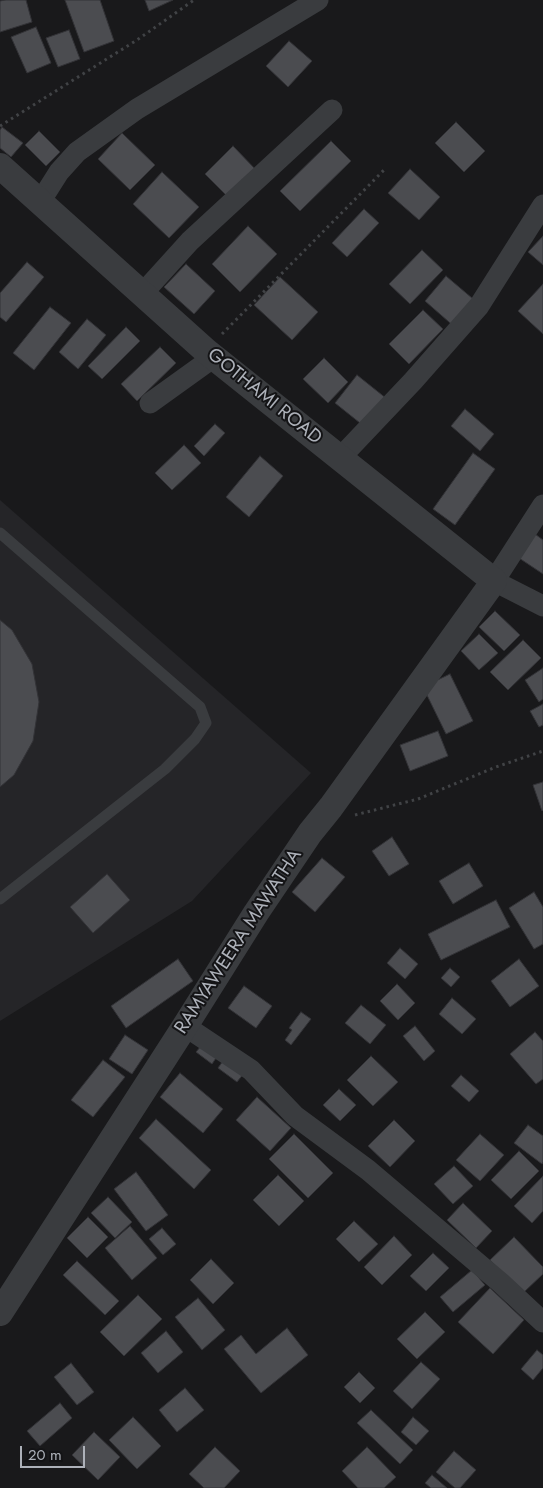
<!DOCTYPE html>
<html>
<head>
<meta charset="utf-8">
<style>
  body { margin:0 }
  #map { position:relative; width:543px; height:1488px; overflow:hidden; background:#19191b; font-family:Jost,sans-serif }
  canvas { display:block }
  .scale { position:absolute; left:20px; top:1446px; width:65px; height:22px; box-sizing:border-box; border:2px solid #adb1b9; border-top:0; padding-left:6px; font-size:15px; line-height:18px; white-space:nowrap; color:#adb1b9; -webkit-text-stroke:4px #141416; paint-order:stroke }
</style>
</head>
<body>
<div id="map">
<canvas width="543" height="1488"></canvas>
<div class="scale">20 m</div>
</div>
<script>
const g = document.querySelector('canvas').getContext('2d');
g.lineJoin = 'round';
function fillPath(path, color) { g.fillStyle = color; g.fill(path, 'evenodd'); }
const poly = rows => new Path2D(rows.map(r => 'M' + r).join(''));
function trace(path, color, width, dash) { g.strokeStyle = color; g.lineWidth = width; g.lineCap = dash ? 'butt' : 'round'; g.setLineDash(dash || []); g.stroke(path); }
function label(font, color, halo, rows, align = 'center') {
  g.font = font + ' Jost,sans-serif'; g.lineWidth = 4; g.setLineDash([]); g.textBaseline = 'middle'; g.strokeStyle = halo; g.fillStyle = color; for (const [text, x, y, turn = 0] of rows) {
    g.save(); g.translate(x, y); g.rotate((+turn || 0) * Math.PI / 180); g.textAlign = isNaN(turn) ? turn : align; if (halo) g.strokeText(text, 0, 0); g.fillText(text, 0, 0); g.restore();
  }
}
fillPath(poly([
  [0,500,311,773,192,901,0,1021]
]), '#252528');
const building = poly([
  [5,0,26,0,32,22,0,32,0,1,5,0],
  [65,0,100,0,114,41,84,52,65,0],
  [145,0,173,0,149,11,145,0],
  [36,27,51,63,27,73,11,37,36,27],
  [69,30,80,59,58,67,46,38,69,30],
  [289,41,312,61,288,87,266,66,289,41],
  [456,122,485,151,464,172,435,143,456,122],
  [2,127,23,143,11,157,0,148,0,130,2,127],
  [39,131,60,152,46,166,25,145,39,131],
  [122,133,155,165,130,190,98,159,122,133],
  [331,141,351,161,300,211,280,191,331,141],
  [233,146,258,172,230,199,205,174,233,146],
  [410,169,440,197,419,220,388,193,410,169],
  [162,172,199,207,169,238,133,204,162,172],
  [364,209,379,223,347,257,332,243,364,209],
  [248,226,277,254,240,292,212,264,248,226],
  [543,236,543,265,528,252,543,236],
  [422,250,443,270,410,304,389,284,422,250],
  [27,262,44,277,6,322,0,317,0,293,27,262],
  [186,264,215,291,194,314,164,287,186,264],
  [446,276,479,304,457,329,425,301,446,276],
  [280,277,318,312,292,340,254,305,280,277],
  [543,284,543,334,518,311,543,284],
  [50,307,71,323,34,370,13,353,50,307],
  [423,310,443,329,409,364,389,344,423,310],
  [87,319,106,335,78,369,59,352,87,319],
  [126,327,140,341,102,379,88,366,126,327],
  [160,347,176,363,137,401,121,384,160,347],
  [324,358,348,382,328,403,303,379,324,358],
  [357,375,387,399,365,427,335,403,357,375],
  [465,409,494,434,480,451,451,426,465,409],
  [215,424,225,433,204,456,194,446,215,424],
  [184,445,201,463,172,490,155,473,184,445],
  [473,453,495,469,455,525,433,509,473,453],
  [260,456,283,476,249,517,226,497,260,456],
  [535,534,543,540,543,574,519,558,535,534],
  [495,611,520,635,504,651,479,627,495,611],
  [0,620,12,630,32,664,39,702,33,741,14,775,0,787,0,620],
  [479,634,498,653,479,670,461,651,479,634],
  [523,640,541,658,508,690,490,672,523,640],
  [543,668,543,699,539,702,525,680,543,668],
  [450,674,473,721,446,734,423,687,450,674],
  [543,704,543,725,539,727,530,711,543,704],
  [438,731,448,756,410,771,400,745,438,731],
  [543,782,543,810,542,811,533,785,543,782],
  [392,837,409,864,389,876,372,851,392,837],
  [322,858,345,877,315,912,292,892,322,858],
  [469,863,483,886,453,904,439,881,469,863],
  [107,874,130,900,93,933,70,907,107,874],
  [534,892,543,907,543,944,534,949,509,908,534,892],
  [496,900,510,927,441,960,428,934,496,900],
  [400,948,418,964,405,979,387,963,400,948],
  [178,959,193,981,126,1028,111,1006,178,959],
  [519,959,539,986,510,1007,491,981,519,959],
  [450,968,460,977,451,987,441,978,450,968],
  [397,984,415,1003,398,1020,380,1001,397,984],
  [244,986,272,1006,256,1028,228,1008,244,986],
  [452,998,476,1019,462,1034,439,1014,452,998],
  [361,1005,386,1025,370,1044,345,1023,361,1005],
  [301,1012,311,1019,291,1045,285,1040,292,1030,289,1028,301,1012],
  [415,1026,435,1051,424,1061,403,1036,415,1026],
  [535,1032,543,1041,543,1079,536,1084,510,1054,535,1032],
  [125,1035,148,1050,132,1074,109,1059,125,1035],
  [201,1046,216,1058,212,1064,196,1052,201,1046],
  [371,1056,398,1082,373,1106,347,1080,371,1056],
  [225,1058,244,1073,237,1082,218,1068,225,1058],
  [103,1060,125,1077,93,1117,71,1100,103,1060],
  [180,1073,223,1109,203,1133,160,1097,180,1073],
  [461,1075,479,1091,469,1102,451,1086,461,1075],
  [339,1089,356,1105,340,1121,323,1105,339,1089],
  [257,1097,291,1128,270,1151,236,1120,257,1097],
  [156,1119,211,1170,194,1189,139,1138,156,1119],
  [394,1120,415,1141,390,1167,368,1146,394,1120],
  [528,1125,543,1136,543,1162,542,1164,514,1143,528,1125],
  [294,1134,333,1173,308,1198,269,1159,294,1134],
  [480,1134,504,1155,480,1181,456,1160,480,1134],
  [519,1151,539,1171,511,1199,491,1180,519,1151],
  [454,1166,473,1186,453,1204,434,1184,454,1166],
  [136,1172,168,1215,146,1231,114,1189,136,1172],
  [278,1175,304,1201,279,1226,253,1200,278,1175],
  [543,1176,543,1211,532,1223,514,1206,543,1176],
  [108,1197,132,1222,115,1238,91,1213,108,1197],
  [463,1203,492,1231,476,1248,447,1220,463,1203],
  [88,1217,108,1237,87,1258,67,1238,88,1217],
  [354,1221,378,1244,359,1262,336,1239,354,1221],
  [130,1226,157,1258,132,1280,105,1248,130,1226],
  [162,1228,176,1244,163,1255,149,1239,162,1228],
  [394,1236,412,1255,382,1285,364,1267,394,1236],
  [514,1237,543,1267,543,1274,523,1293,490,1260,514,1237],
  [433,1253,449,1268,426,1291,410,1276,433,1253],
  [211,1259,234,1283,213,1304,190,1280,211,1259],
  [77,1261,119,1301,105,1315,63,1275,77,1261],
  [472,1270,485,1285,453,1312,440,1297,472,1270],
  [490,1288,524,1320,493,1354,458,1322,490,1288],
  [138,1295,162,1319,124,1356,100,1332,138,1295],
  [198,1298,225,1330,202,1350,175,1317,198,1298],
  [425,1312,445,1332,417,1359,397,1339,425,1312],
  [287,1328,308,1355,261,1393,224,1349,241,1335,256,1354,287,1328],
  [166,1331,183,1352,158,1373,141,1353,166,1331],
  [537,1350,543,1355,543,1368,533,1380,521,1369,537,1350],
  [421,1362,440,1379,412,1409,393,1391,421,1362],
  [71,1363,94,1392,77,1405,54,1377,71,1363],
  [359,1372,375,1388,360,1403,344,1387,359,1372],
  [185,1388,204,1410,177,1432,159,1410,185,1388],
  [60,1403,72,1418,40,1446,27,1431,60,1403],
  [371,1410,413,1450,400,1464,357,1423,371,1410],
  [133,1417,161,1446,137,1469,109,1440,133,1417],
  [413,1417,429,1431,416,1445,401,1432,413,1417],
  [94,1432,120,1457,98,1480,72,1455,94,1432],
  [215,1447,240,1471,224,1488,204,1488,189,1474,215,1447],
  [367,1447,396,1477,384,1488,358,1488,342,1471,367,1447],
  [454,1451,476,1470,460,1488,455,1488,436,1472,454,1451],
  [432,1475,447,1488,431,1488,425,1483,432,1475]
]);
fillPath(building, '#4b4c50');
trace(building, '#333337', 1);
trace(poly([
  [0,126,137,40,194,0],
  [222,334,384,170],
  [355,815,418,799,496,767,543,751]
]), '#414346', 3, [2.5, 4]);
trace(poly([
  [0,533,200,707,206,723,195,739,165,769,0,899]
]), '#3a3c3f', 11);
trace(poly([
  [40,202,59,172,77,152,137,109,318,0],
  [142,294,190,241,332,110],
  [150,403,214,357],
  [340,458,413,381,479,306,543,205],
  [543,505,494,581,543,606],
  [185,1026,251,1070,295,1116,368,1170,501,1283,543,1322]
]), '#3a3c3f', 21);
trace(poly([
  [0,166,206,351,494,581,331,807,310,833,256,913,185,1026,0,1313]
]), '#3a3c3f', 26);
label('19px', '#adb1b9', '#141416', [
  ["GOTHAMI ROAD",264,397,39],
  ["RAMYAWEERA MAWATHA",239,942,-57]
]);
</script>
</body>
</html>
